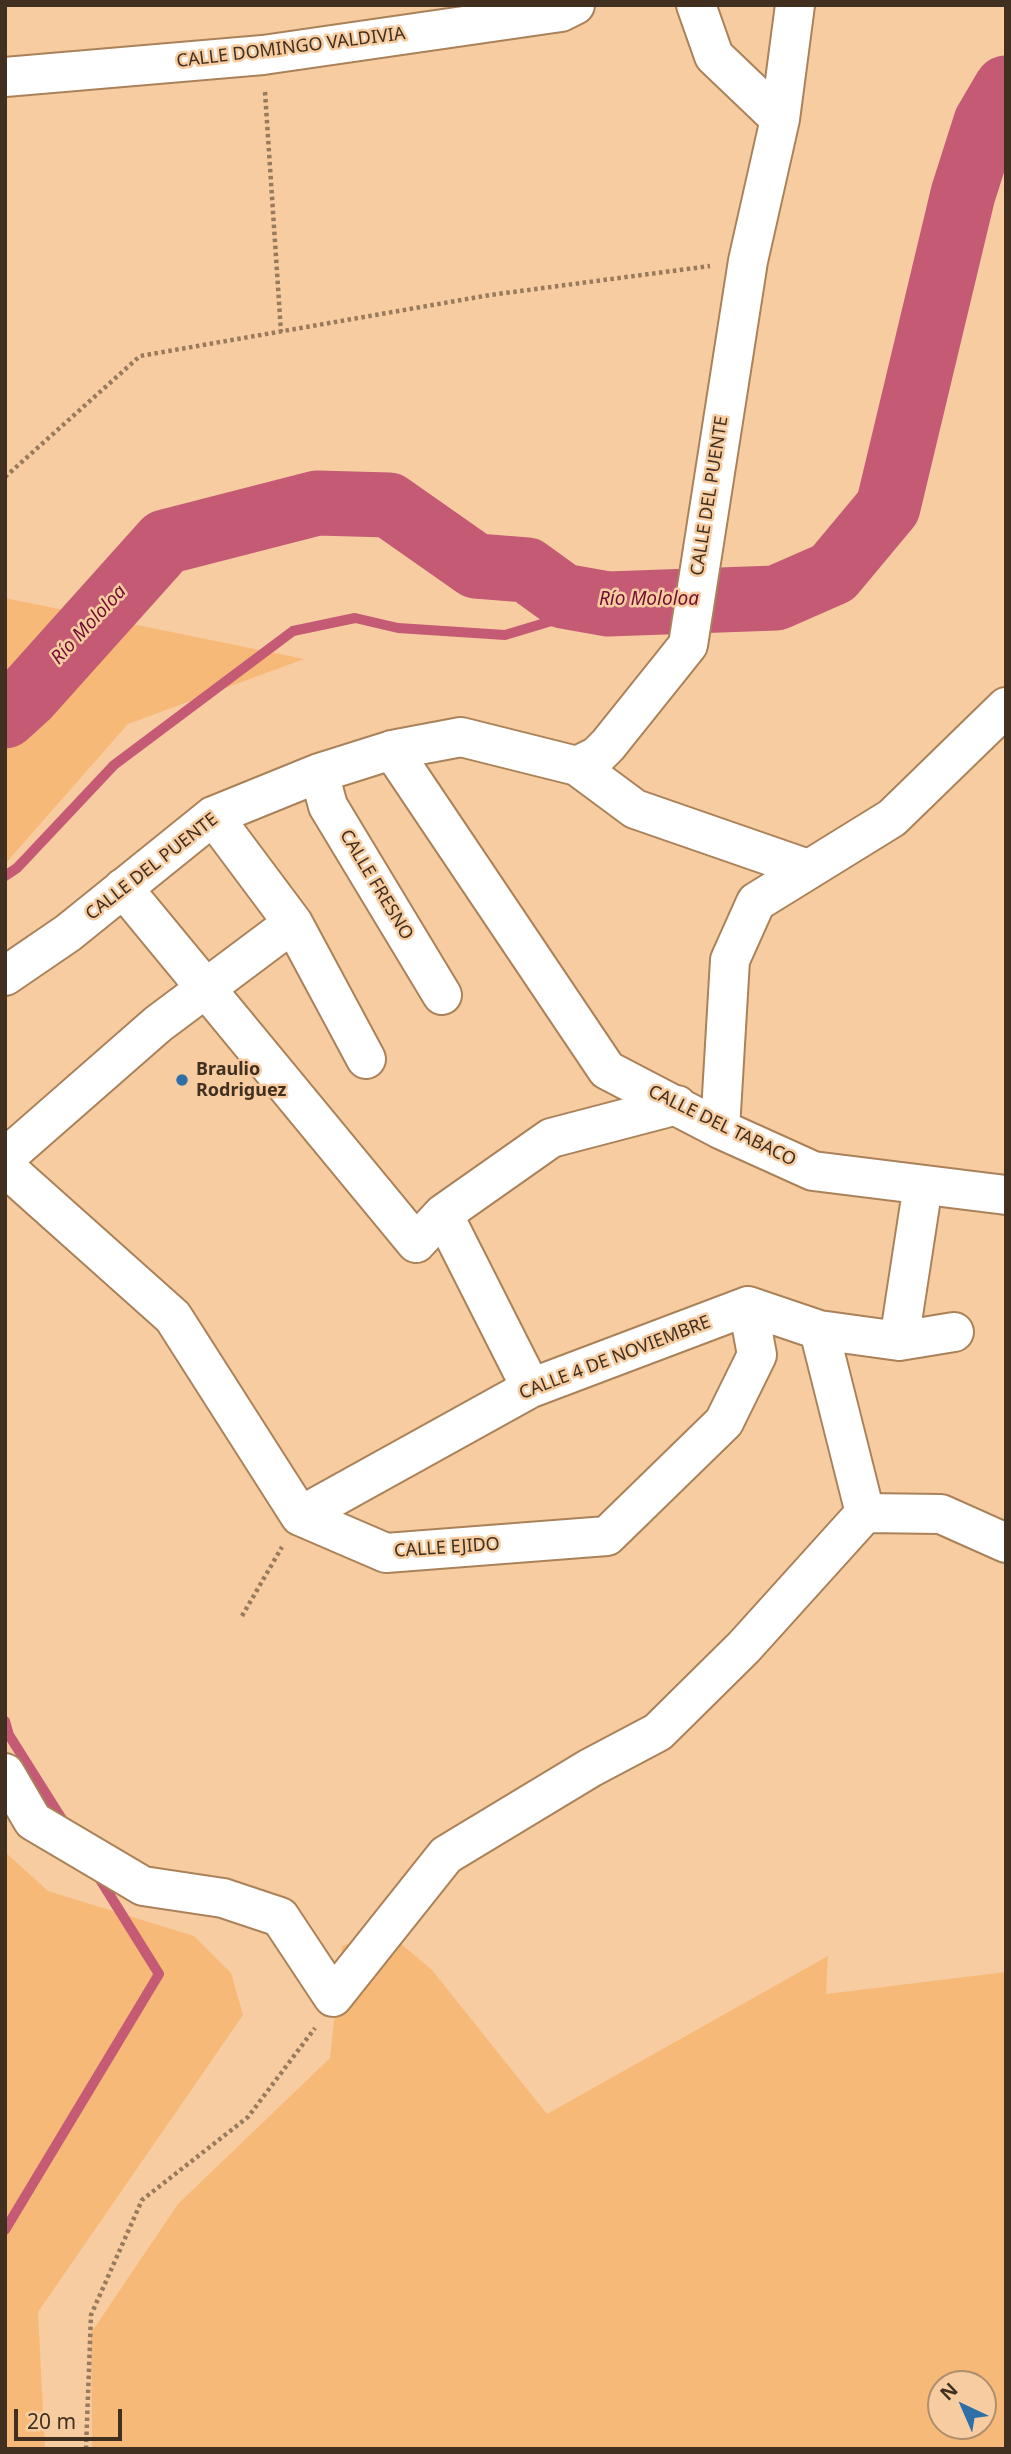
<!DOCTYPE html>
<html>
<head>
<meta charset="utf-8">
<style>
  body { margin:0 }
  #map { position:relative; width:1011px; height:2454px; overflow:hidden; background:#f7cca1; font-family:"Noto Sans",sans-serif }
  canvas { display:block }
  .frame { position:absolute; inset:0; border:7px solid #41301f; pointer-events:none }
  .north { position:absolute; left:927px; top:2370px; width:70px; height:70px; box-sizing:border-box; background:#f7cca1; border:2px solid #ae8e6d; border-radius:50%; rotate:316deg; font-size:19px; font-weight:700; line-height:28px; text-align:center; color:#41301f }
  .north::after { content:''; display:block; margin:auto; width:24px; height:32px; background:#2e70a6; clip-path:polygon(50% 0,100% 100%,50% 72%,0 100%) }
  .scale { position:absolute; left:14px; top:2409px; width:108px; height:32px; box-sizing:border-box; border:4px solid #41301f; border-top:0; padding-left:9px; font-size:21px; line-height:24px; white-space:nowrap; color:#41301f; -webkit-text-stroke:5px #f7cca1; paint-order:stroke }
</style>
</head>
<body>
<div id="map">
<canvas width="1011" height="2454"></canvas>
<div class="frame"></div>
<div class="north">N</div>
<div class="scale">20 m</div>
</div>
<script>
const g = document.querySelector('canvas').getContext('2d');
g.lineJoin = 'round';
function fillPath(path, color) { g.fillStyle = color; g.fill(path, 'evenodd'); }
const poly = rows => new Path2D(rows.map(r => 'M' + r).join(''));
function trace(path, color, width, dash) { g.strokeStyle = color; g.lineWidth = width; g.lineCap = dash ? 'butt' : 'round'; g.setLineDash(dash || []); g.stroke(path); }
function label(font, color, halo, rows, align = 'center') {
  g.font = font + ' "Noto Sans",sans-serif'; g.lineWidth = 5; g.setLineDash([]); g.textBaseline = 'middle'; g.strokeStyle = halo; g.fillStyle = color; for (const [text, x, y, turn = 0] of rows) {
    g.save(); g.translate(x, y); g.rotate((+turn || 0) * Math.PI / 180); g.textAlign = isNaN(turn) ? turn : align; if (halo) g.strokeText(text, 0, 0); g.fillText(text, 0, 0); g.restore();
  }
}
fillPath(poly([
  [5,598,304,659,128,724,5,864],
  [5,1852,48,1891,194,1936,231,1973,243,2015,38,2312,45,2449,5,2449],
  [386,1931,432,1970,547,2114,828,1956,826,1994,1006,1972,1006,2449,92,2449,91,2333,178,2204,330,2058,342,1946],
  [941,2384,983,2384,983,2426,941,2426]
]), '#f7b978');
trace(poly([
  [5,876,17,868,114,765,293,631,355,618,398,628,505,635,608,604],
  [5,1721,9,1735,65,1824],
  [5,2230,159,1974,96,1873]
]), '#c45a74', 10);
trace(poly([
  [5,716,27,696,165,542,317,503,389,505,476,566,527,570,563,596,608,604,776,598,833,573,888,507,963,194,986,122,1006,88]
]), '#c45a74', 65);
const minor = poly([
  [696,5,714,56,780,119],
  [5,77,263,55,561,12,575,5],
  [392,750,607,1070,720,1129,813,1171,1006,1195],
  [577,766,635,809,808,869],
  [319,773,328,806,442,995],
  [213,816,293,923,366,1059],
  [123,888,416,1243,443,1214,551,1138,677,1105],
  [5,976,68,933,213,816,319,773,392,750,461,737,577,766,597,756,608,745,688,645,748,261,780,119,795,5],
  [720,1129,730,960,756,902,892,818,1006,707],
  [5,1158,158,1024,293,923],
  [5,1167,173,1317,300,1516,386,1553,607,1536,724,1422,757,1355,748,1306],
  [443,1214,531,1388],
  [819,1330,865,1513],
  [899,1341,923,1185],
  [300,1516,531,1388,748,1306,819,1330,899,1341,954,1332],
  [5,1773,33,1821,143,1886,223,1898,280,1917,333,1997,446,1855,590,1768,658,1732,744,1647,865,1513,941,1514,1006,1543]
]);
trace(minor, '#aa825a', 42);
trace(poly([
  [265,92,281,332],
  [5,477,140,356,490,295,710,266],
  [242,1616,282,1547],
  [86,2449,91,2315,142,2200,248,2117,315,2028]
]), '#987b5d', 4.5, [3.5, 3.5]);
trace(minor, '#fff', 38);
for (const [x, y, r, color] of [
  [182,1080,7,"#2e70a6"]
]) { const dot = new Path2D(); dot.arc(x, y, r, 0, 2 * Math.PI); g.fillStyle = color; g.fill(dot); trace(dot, '#f7cca1', 2.5); }
label('18px', '#41301f', '#f7cca1', [
  ["CALLE DOMINGO VALDIVIA",291,48,-7],
  ["CALLE DEL PUENTE",710,496,-81],
  ["CALLE DEL PUENTE",152,867,-38],
  ["CALLE FRESNO",376,885,59],
  ["CALLE DEL TABACO",722,1126,26],
  ["CALLE 4 DE NOVIEMBRE",615,1358,-21],
  ["CALLE EJIDO",447,1548,-4]
]);
label('bold 18px', '#41301f', '#f7cca1', [
  ["Braulio",196,1070],
  ["Rodriguez",196,1091]
], 'left');
label('italic 19px', '#710c32', '#f7cca1', [
  ["Río Mololoa",649,600],
  ["Río Mololoa",89,625,-47]
]);
</script>
</body>
</html>
